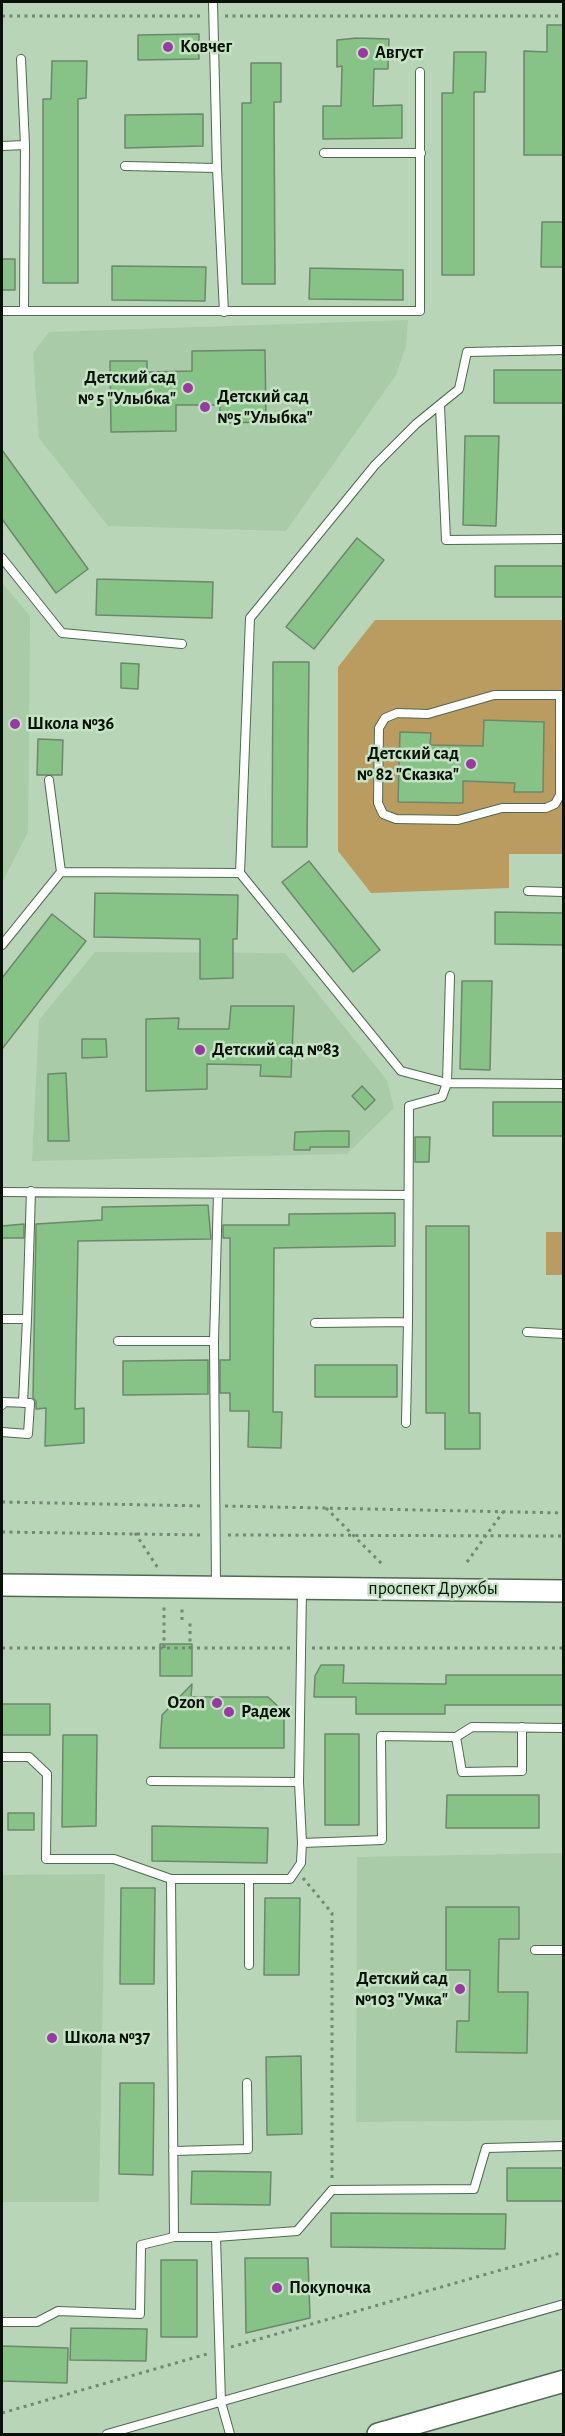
<!DOCTYPE html>
<html>
<head>
<meta charset="utf-8">
<style>
  body { margin:0 }
  #map { position:relative; width:565px; height:2436px; overflow:hidden; background:#b8d6b7; font-family:"Alegreya Sans",sans-serif }
  canvas { display:block }
  .frame { position:absolute; inset:0; border:3px solid #071107; pointer-events:none }
</style>
</head>
<body>
<div id="map">
<canvas width="565" height="2436"></canvas>
<div class="frame"></div>
</div>
<script>
const g = document.querySelector('canvas').getContext('2d');
g.lineJoin = 'round';
function fillPath(path, color) { g.fillStyle = color; g.fill(path, 'evenodd'); }
const poly = rows => new Path2D(rows.map(r => 'M' + r).join(''));
function trace(path, color, width, dash) { g.strokeStyle = color; g.lineWidth = width; g.lineCap = dash ? 'butt' : 'round'; g.setLineDash(dash || []); g.stroke(path); }
function label(font, color, halo, rows, align = 'center') {
  g.font = font + ' "Alegreya Sans",sans-serif'; g.lineWidth = 5; g.setLineDash([]); g.textBaseline = 'middle'; g.strokeStyle = halo; g.fillStyle = color; for (const [text, x, y, turn = 0] of rows) {
    g.save(); g.translate(x, y); g.rotate((+turn || 0) * Math.PI / 180); g.textAlign = isNaN(turn) ? turn : align; if (halo) g.strokeText(text, 0, 0); g.fillText(text, 0, 0); g.restore();
  }
}
fillPath(poly([
  [408,320,406,346,396,375,286,531,108,526,39,438,33,353,49,332],
  [2,583,30,616,28,832,2,883],
  [95,952,285,953,387,1080,394,1108,347,1154,32,1161,39,1020],
  [563,1853,563,2120,356,2122,357,1857],
  [105,1874,99,2202,2,2202,2,1875]
]), '#a9cba7');
fillPath(poly([
  [375,620,563,620,563,854,509,854,509,888,371,893,338,851,338,667],
  [546,1232,563,1232,563,1275,546,1275]
]), '#ba9c60');
const building = poly([
  [547,25,564,25,564,155,524,155,524,51,547,52,547,25],
  [199,34,199,59,138,60,138,35,199,34],
  [357,38,389,39,388,69,374,69,373,106,402,105,402,138,323,139,323,106,341,106,342,66,337,67,337,40,357,38],
  [454,52,486,52,485,92,474,92,474,275,442,275,442,93,453,93,454,52],
  [52,61,87,61,86,98,78,99,78,283,43,283,43,99,51,99,52,61],
  [251,63,281,63,281,102,274,102,275,284,242,284,242,103,251,103,251,63],
  [203,114,203,146,125,148,125,115,203,114],
  [542,222,564,222,564,267,541,267,542,222],
  [2,259,15,259,15,290,2,290,2,259],
  [112,266,206,267,205,301,112,300,112,266],
  [310,268,403,270,403,300,309,299,310,268],
  [265,350,266,422,220,423,220,405,176,405,176,431,111,432,110,361,147,361,147,372,192,371,192,351,265,350],
  [494,370,564,370,564,403,494,403,494,370],
  [465,436,499,436,496,526,463,525,465,436],
  [2,450,88,569,56,593,2,519,2,450],
  [357,538,384,560,314,649,286,627,357,538],
  [495,566,564,566,564,597,495,597,495,566],
  [97,579,213,582,212,618,96,615,97,579],
  [273,662,309,662,307,847,272,847,273,662],
  [121,663,139,664,138,689,121,688,121,663],
  [484,720,544,722,543,792,514,792,515,783,463,781,463,803,398,802,400,732,431,733,430,745,483,746,484,720],
  [38,739,63,740,62,775,37,775,38,739],
  [309,861,380,950,353,972,282,882,309,861],
  [95,893,238,895,237,939,233,939,233,978,200,979,200,939,94,937,95,893],
  [495,912,564,913,564,945,495,944,495,912],
  [52,914,86,941,2,1049,2,978,52,914],
  [462,981,492,981,490,1070,460,1069,462,981],
  [231,1006,294,1006,291,1077,260,1076,261,1065,207,1064,207,1089,146,1091,146,1019,179,1018,178,1029,229,1029,231,1006],
  [82,1039,106,1039,107,1057,82,1058,82,1039],
  [66,1073,69,1141,48,1141,48,1074,66,1073],
  [362,1086,375,1100,365,1110,352,1096,362,1086],
  [493,1102,564,1102,564,1136,493,1136,493,1102],
  [327,1131,349,1131,349,1147,310,1147,310,1150,294,1150,295,1132,327,1131],
  [415,1137,430,1137,429,1162,415,1162,415,1137],
  [208,1205,211,1239,78,1241,75,1409,84,1408,84,1443,45,1446,46,1408,36,1409,36,1401,33,1398,36,1224,102,1220,102,1207,208,1205],
  [395,1213,395,1246,274,1248,273,1412,282,1412,281,1448,248,1447,249,1411,230,1411,230,1393,220,1393,220,1360,230,1360,230,1238,223,1238,223,1225,289,1225,289,1214,395,1213],
  [24,1224,24,1238,2,1238,2,1226,24,1224],
  [426,1226,469,1226,469,1413,480,1413,480,1449,445,1449,445,1413,426,1413,426,1226],
  [208,1360,208,1394,123,1395,123,1361,208,1360],
  [315,1365,397,1365,397,1397,315,1397,315,1365],
  [160,1644,192,1644,192,1676,160,1676,160,1644],
  [321,1665,344,1665,343,1683,446,1684,446,1675,564,1675,564,1705,445,1705,445,1714,356,1714,356,1697,314,1697,315,1676,321,1665],
  [192,1684,191,1697,268,1697,284,1712,284,1748,160,1748,162,1715,192,1684],
  [2,1704,50,1704,50,1735,2,1735,2,1704],
  [325,1734,359,1734,359,1825,325,1825,325,1734],
  [63,1735,97,1735,96,1826,62,1827,63,1735],
  [447,1795,539,1795,539,1828,446,1828,447,1795],
  [8,1813,34,1813,34,1830,8,1830,8,1813],
  [152,1826,268,1828,267,1863,152,1861,152,1826],
  [121,1888,155,1888,154,1984,120,1984,121,1888],
  [265,1898,300,1898,299,1975,264,1975,265,1898],
  [446,1907,519,1907,519,1939,499,1939,498,1992,528,1992,527,2053,456,2052,457,2021,469,2021,470,1970,446,1970,446,1907],
  [301,2056,302,2134,267,2135,266,2057,301,2056],
  [120,2083,154,2083,153,2175,119,2174,120,2083],
  [507,2168,564,2168,564,2201,507,2201,507,2168],
  [192,2171,271,2172,270,2205,191,2204,192,2171],
  [331,2213,506,2214,505,2249,331,2247,331,2213],
  [245,2258,308,2258,310,2318,246,2333,245,2258],
  [161,2260,197,2260,197,2337,161,2337,161,2260],
  [71,2328,147,2329,146,2361,70,2360,71,2328],
  [2,2346,68,2348,67,2383,2,2381,2,2346]
]);
fillPath(building, '#87c286');
trace(building, '#6c886c', 1.5);
const lane = poly([
  [213,2,217,168,224,312],
  [21,59,25,145,24,310],
  [2,146,25,145],
  [324,153,421,153],
  [125,166,217,168],
  [2,311,420,311,420,72],
  [440,406,446,540,564,539],
  [2,558,62,633,182,644],
  [560,695,560,795,555,804,546,808,502,808,458,820,396,819,383,814,378,803,379,728,385,718,397,713,428,714,494,695,564,695],
  [49,780,61,872],
  [240,873,250,618,375,465,416,424,459,389,467,352,564,350],
  [528,891,564,892],
  [2,945,61,872,240,873,401,1071,447,1083,564,1084],
  [2,1192,408,1195],
  [2,1319,27,1319,31,1191],
  [315,1323,408,1322,409,1106,442,1097,447,1083,450,976],
  [527,1332,564,1334],
  [118,1341,214,1341,218,1194],
  [214,1341,216,1585],
  [23,1403,27,1319],
  [2,1405,2,1402,30,1403,28,1434,2,1432],
  [406,1423,408,1322],
  [302,1589,299,1782,302,1843,382,1840,381,1736,456,1737,472,1727,564,1728],
  [456,1737,462,1772,522,1771,522,1727],
  [2,1757,29,1757,47,1774,46,1859,114,1859,171,1879,290,1879,301,1863,302,1843],
  [151,1781,299,1782],
  [171,1879,174,2237],
  [249,1879,249,1965],
  [535,1950,564,1950],
  [173,2151,248,2149,247,2083],
  [216,2237,221,2402,230,2434],
  [2,2322,37,2322,58,2311,140,2314,141,2245,174,2237,216,2237,297,2231,332,2190,474,2189,486,2148,564,2146],
  [107,2434,564,2304]
]);
const secondary = poly([
  [2,1585,564,1591],
  [378,2434,564,2381]
]);
trace(lane, '#4f6a4f', 10);
trace(secondary, '#4f6a4f', 24);
trace(poly([
  [2,16,201,16],
  [225,16,564,16],
  [2,1502,204,1506],
  [225,1506,564,1513],
  [326,1508,382,1564],
  [2,1532,204,1535],
  [135,1533,158,1568],
  [228,1535,564,1536],
  [467,1562,503,1512],
  [182,1620,182,1606],
  [2,1648,291,1648],
  [164,1648,164,1605],
  [312,1648,564,1648],
  [190,1649,190,1619],
  [303,1878,332,1913,332,2179],
  [231,2347,564,2252],
  [2,2413,207,2354]
]), '#728872', 3, [3, 4.5]);
trace(lane, '#fff', 8);
trace(secondary, '#fff', 21);
for (const [x, y, r, color] of [
  [168,47,6,"#993aa3"],
  [363,53,6,"#993aa3"],
  [188,388,6,"#993aa3"],
  [205,407,6,"#993aa3"],
  [15,724,6,"#993aa3"],
  [471,764,6,"#993aa3"],
  [200,1050,6,"#993aa3"],
  [217,1703,6,"#993aa3"],
  [229,1712,6,"#993aa3"],
  [460,1989,6,"#993aa3"],
  [52,2038,6,"#993aa3"],
  [277,2288,6,"#993aa3"]
]) { const dot = new Path2D(); dot.arc(x, y, r, 0, 2 * Math.PI); g.fillStyle = color; g.fill(dot); trace(dot, '#c5e3c4', 2); }
label('bold 18px', '#071107', '#c5e3c4', [
  ["Ковчег",180,47],
  ["Август",375,53],
  ["Детский сад",176,378,"right"],
  ["№ 5 \"Улыбка\"",176,399,"right"],
  ["Детский сад",217,397],
  ["№5 \"Улыбка\"",217,418],
  ["Школа №36",27,724],
  ["Детский сад",459,754,"right"],
  ["№ 82 \"Сказка\"",459,775,"right"],
  ["Детский сад №83",212,1050],
  ["Ozon",205,1703,"right"],
  ["Радеж",241,1712],
  ["Детский сад",448,1979,"right"],
  ["№103 \"Умка\"",448,2000,"right"],
  ["Школа №37",64,2038],
  ["Покупочка",289,2288]
], 'left');
label('18px', '#071107', '#c5e3c4', [
  ["проспект Дружбы",433,1589]
]);
</script>
</body>
</html>
